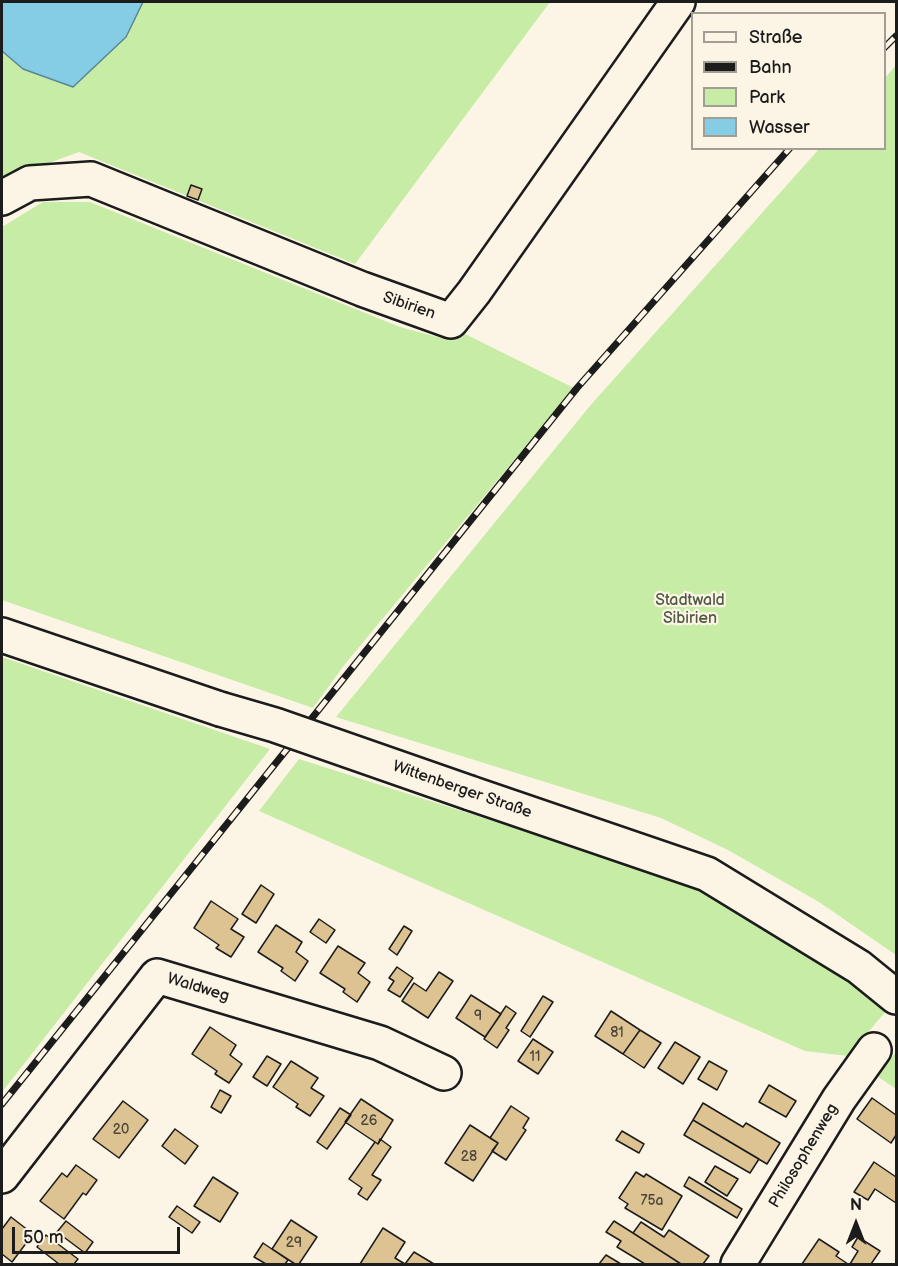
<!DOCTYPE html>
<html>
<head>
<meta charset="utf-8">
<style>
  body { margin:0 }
  #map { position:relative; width:898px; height:1266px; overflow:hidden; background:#fcf5e5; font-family:"Balsamiq Sans",sans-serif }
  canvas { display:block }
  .frame { position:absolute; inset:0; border:3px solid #1c1c1c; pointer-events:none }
  .legend { position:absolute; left:691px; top:12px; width:195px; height:138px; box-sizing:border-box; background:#fcf5e5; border:2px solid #a29e95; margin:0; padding:8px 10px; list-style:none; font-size:18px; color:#1c1c1c }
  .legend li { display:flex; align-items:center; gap:12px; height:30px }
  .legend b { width:30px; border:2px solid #a29e95 }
  .north { position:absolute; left:826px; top:1194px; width:60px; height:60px; -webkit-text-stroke:4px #fcf5e5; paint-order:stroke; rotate:0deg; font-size:16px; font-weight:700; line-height:24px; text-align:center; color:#1c1c1c }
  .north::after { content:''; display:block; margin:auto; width:21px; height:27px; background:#1c1c1c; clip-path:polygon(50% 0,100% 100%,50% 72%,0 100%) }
  .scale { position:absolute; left:12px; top:1227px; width:168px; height:27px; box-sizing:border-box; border:3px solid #1c1c1c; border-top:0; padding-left:8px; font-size:18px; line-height:21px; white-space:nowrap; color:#1c1c1c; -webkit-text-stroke:4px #fcf5e5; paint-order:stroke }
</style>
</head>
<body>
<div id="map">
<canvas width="898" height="1266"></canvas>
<div class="frame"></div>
<ul class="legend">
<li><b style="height:8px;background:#fcf5e5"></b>Straße</li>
<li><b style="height:8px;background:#1c1c1c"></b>Bahn</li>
<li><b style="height:16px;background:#c6eca6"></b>Park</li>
<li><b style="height:16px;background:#84cde5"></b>Wasser</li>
</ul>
<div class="north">N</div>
<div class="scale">50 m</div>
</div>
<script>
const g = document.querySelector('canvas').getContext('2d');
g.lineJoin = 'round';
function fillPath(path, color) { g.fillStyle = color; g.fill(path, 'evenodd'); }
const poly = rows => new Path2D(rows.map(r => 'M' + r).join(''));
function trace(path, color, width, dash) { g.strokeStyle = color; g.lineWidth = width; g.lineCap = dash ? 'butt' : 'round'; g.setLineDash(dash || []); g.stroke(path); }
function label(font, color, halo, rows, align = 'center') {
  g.font = font + ' "Balsamiq Sans",sans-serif'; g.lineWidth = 4.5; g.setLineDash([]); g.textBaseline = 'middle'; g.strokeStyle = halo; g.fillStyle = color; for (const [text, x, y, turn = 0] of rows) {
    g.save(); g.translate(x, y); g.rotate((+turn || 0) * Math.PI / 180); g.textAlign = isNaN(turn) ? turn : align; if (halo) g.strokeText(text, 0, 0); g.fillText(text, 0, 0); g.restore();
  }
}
fillPath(poly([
  [143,2,550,2,355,264,79,152,2,180,2,51,23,69,126,37],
  [896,65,896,955,819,902,728,850,661,818,336,717,589,407,819,149,884,148,885,78],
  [43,202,90,202,400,327,441,338,463,333,574,388,345,664,313,708,2,600,2,227],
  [2,657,270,749,2,1092],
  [299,759,699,887,848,981,886,1011,848,1056,805,1051,259,811],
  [896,1052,896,1089,877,1076]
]), '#c6eca6');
const water = poly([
  [2,2,143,2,126,37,73,87,23,69,2,51,2,2]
]);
fillPath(water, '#84cde5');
trace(water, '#5a8695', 1.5);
const building = poly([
  [191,185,202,189,198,200,187,196,191,185],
  [261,885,274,894,256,923,242,914,261,885],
  [211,901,238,919,231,929,244,937,231,957,216,948,219,945,194,928,211,901],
  [319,919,335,930,326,943,310,932,319,919],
  [276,925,302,942,296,952,308,961,295,981,281,971,283,968,258,952,276,925],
  [404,926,412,931,397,955,389,949,404,926],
  [338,946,365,963,358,973,370,982,357,1002,343,992,345,989,320,973,338,946],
  [397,967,413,978,400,997,388,990,394,981,389,978,397,967],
  [439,972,453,981,428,1018,402,1001,414,983,426,991,439,972],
  [471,995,501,1014,485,1037,456,1018,471,995],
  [543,996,553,1002,530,1037,521,1031,543,996],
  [506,1006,516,1013,506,1028,509,1030,497,1048,484,1039,506,1006],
  [611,1011,640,1030,623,1054,595,1036,611,1011],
  [210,1027,236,1045,230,1055,242,1064,229,1083,215,1074,217,1071,192,1054,210,1027],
  [640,1030,661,1043,644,1068,623,1054,640,1030],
  [533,1039,553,1052,538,1074,518,1061,533,1039],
  [675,1042,700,1057,683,1084,658,1068,675,1042],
  [267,1056,281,1064,267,1086,253,1077,267,1056],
  [291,1061,318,1078,311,1088,324,1096,310,1116,296,1107,298,1104,273,1087,291,1061],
  [709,1061,727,1071,717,1090,698,1079,709,1061],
  [769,1085,796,1101,786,1117,759,1102,769,1085],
  [220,1090,231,1096,221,1113,211,1107,220,1090],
  [872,1098,896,1115,896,1135,891,1143,857,1119,872,1098],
  [361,1099,393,1120,378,1144,345,1122,361,1099],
  [123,1101,148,1120,119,1158,93,1139,123,1101],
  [703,1103,743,1127,746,1123,780,1143,767,1164,693,1120,703,1103],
  [511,1106,529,1118,523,1128,526,1130,506,1160,492,1151,498,1143,490,1138,511,1106],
  [340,1108,351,1115,327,1149,317,1142,340,1108],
  [693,1120,759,1159,750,1173,684,1135,693,1120],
  [470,1125,498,1143,473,1181,445,1163,470,1125],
  [175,1129,198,1146,185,1164,162,1146,175,1129],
  [622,1131,644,1144,639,1153,616,1140,622,1131],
  [380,1139,391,1147,372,1175,381,1180,367,1200,358,1194,362,1188,349,1179,375,1142,378,1144,380,1139],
  [874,1162,896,1177,896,1203,875,1189,868,1200,854,1192,874,1162],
  [76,1165,97,1180,86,1195,83,1193,64,1219,40,1201,62,1173,67,1177,76,1165],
  [715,1166,738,1179,727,1196,705,1182,715,1166],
  [636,1172,644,1177,646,1174,682,1196,662,1230,625,1208,628,1204,619,1198,636,1172],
  [213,1177,238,1193,220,1222,194,1206,213,1177],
  [689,1177,742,1209,737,1218,684,1186,689,1177],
  [177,1206,200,1222,192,1233,169,1217,177,1206],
  [11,1217,33,1234,12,1262,2,1254,2,1229,11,1217],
  [291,1220,317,1237,299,1264,295,1264,272,1249,291,1220],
  [66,1221,93,1242,85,1253,57,1232,66,1221],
  [614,1221,633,1233,681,1264,645,1264,617,1247,621,1241,606,1232,614,1221],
  [641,1222,664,1237,669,1230,709,1256,703,1264,681,1264,633,1233,641,1222],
  [383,1228,405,1242,395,1258,405,1264,360,1264,383,1228],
  [46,1235,78,1259,74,1264,59,1264,37,1247,46,1235],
  [858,1237,880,1251,871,1264,850,1264,858,1251,852,1247,858,1237],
  [819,1239,839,1252,836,1256,848,1264,802,1264,819,1239],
  [263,1243,288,1260,285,1264,266,1264,254,1257,263,1243],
  [414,1252,434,1264,405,1264,414,1252],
  [606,1255,621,1264,599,1264,606,1255]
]);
fillPath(building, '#ddc292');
trace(building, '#1c1c1c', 1.5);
const minor = poly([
  [2,198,30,183,91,179,362,289,451,321,474,292,678,2],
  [2,1176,157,976,380,1043,444,1073],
  [738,1264,839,1099,874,1050]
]);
const major = poly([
  [2,635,220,709],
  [470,793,707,874,859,967,896,997]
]);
trace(minor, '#1c1c1c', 38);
trace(major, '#1c1c1c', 38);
trace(minor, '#fcf5e5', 33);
trace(major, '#fcf5e5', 33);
const rail = poly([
  [884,48,896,36],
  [2,1104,577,388,790,148]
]);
trace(rail, '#1c1c1c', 7);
trace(rail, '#fcf5e5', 4.5, [14]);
const majorBridge = poly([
  [220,709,275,725,470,793]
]);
trace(majorBridge, '#1c1c1c', 38, []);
trace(majorBridge, '#fcf5e5', 33);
label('14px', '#4c463a', null, [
  ["9",478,1016],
  ["81",617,1033],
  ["11",535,1057],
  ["26",369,1121],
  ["20",121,1130],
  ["28",469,1157],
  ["75a",652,1201],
  ["29",294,1243]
]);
label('16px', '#1c1c1c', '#fcf5e5', [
  ["Sibirien",409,306,19],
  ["Wittenberger Straße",462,790,19],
  ["Waldweg",198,988,17],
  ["Philosophenweg",804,1156,-59]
]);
label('16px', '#4f5a45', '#fcf5e5', [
  ["Stadtwald",690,601],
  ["Sibirien",690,619]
]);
</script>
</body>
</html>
